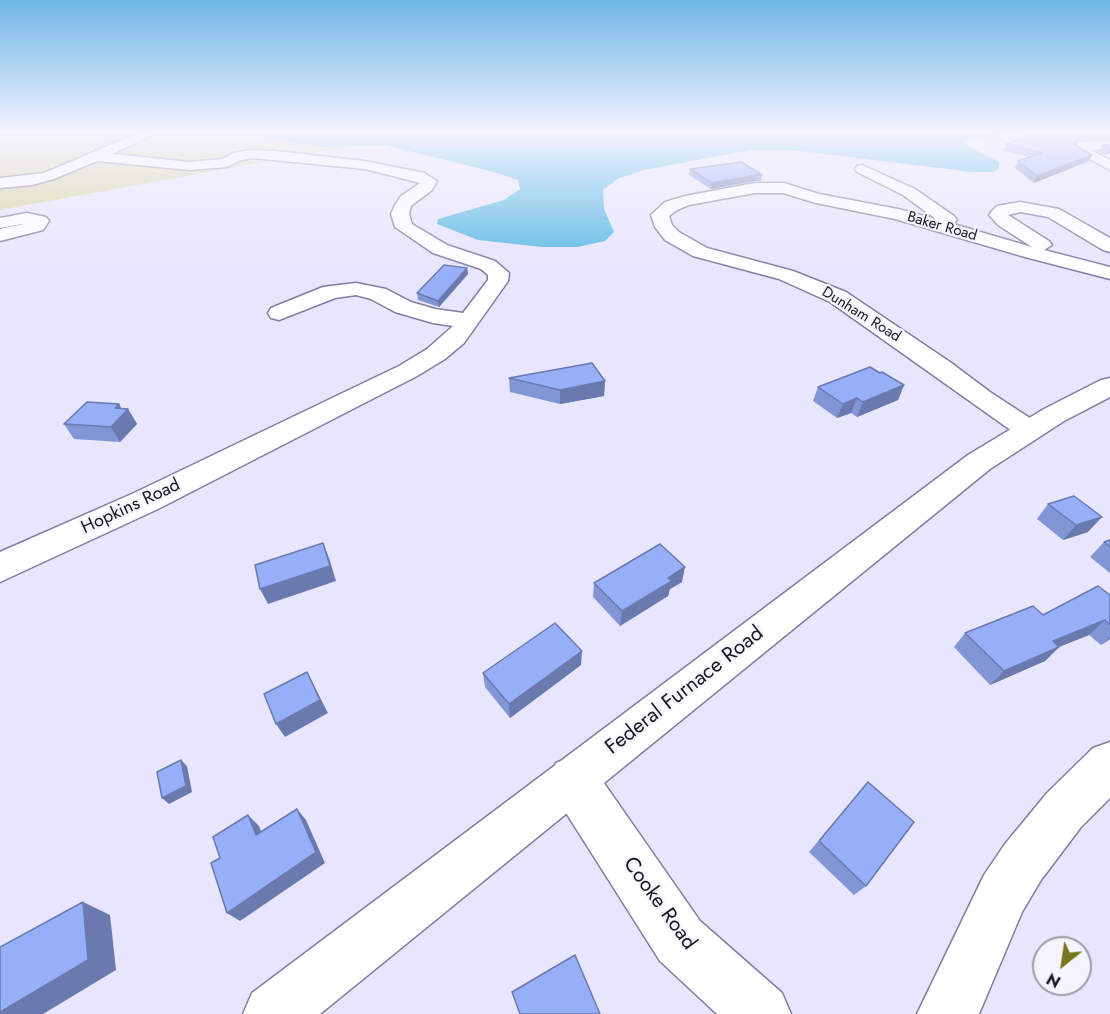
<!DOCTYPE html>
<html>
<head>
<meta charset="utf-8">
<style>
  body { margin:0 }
  #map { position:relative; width:1110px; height:1014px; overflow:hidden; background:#e8e5ff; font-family:Jost,sans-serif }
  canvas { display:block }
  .north { position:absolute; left:1032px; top:936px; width:60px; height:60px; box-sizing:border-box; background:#f5f5fd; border:2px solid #9d9ca7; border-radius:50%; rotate:210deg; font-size:16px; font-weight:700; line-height:24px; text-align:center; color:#191725 }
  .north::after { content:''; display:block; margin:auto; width:21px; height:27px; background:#76771d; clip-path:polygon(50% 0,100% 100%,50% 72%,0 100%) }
</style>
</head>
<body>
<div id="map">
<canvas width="1110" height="1014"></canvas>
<div class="north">N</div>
</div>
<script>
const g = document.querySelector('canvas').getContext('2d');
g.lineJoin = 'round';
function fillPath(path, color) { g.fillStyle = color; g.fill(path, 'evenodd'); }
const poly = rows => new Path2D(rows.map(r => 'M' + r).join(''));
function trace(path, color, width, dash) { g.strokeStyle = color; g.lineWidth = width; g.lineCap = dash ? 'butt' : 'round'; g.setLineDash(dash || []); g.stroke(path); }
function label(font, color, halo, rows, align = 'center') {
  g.font = font + ' Jost,sans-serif'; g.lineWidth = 4.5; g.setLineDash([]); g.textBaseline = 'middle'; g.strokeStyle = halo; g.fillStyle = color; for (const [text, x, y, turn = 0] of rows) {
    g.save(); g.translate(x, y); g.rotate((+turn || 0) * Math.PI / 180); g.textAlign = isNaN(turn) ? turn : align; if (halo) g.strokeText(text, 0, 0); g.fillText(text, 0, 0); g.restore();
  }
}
fillPath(poly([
  [0,133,276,133,374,142,0,210]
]), '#d5d79d');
fillPath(poly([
  [244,133,1005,133,963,141,970,147,999,162,999,169,992,172,972,172,791,150,751,150,644,170,619,178,603,190,604,209,614,232,605,241,578,247,542,247,478,240,437,224,438,219,504,200,520,189,518,180,490,171,384,145,322,147]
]), '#57b8e3');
const minor = poly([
  [138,133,156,133,113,154,190,162,223,159,233,153,253,150,275,151,365,161,424,173,437,181,432,190,411,206,409,214,412,224,447,245,495,261,509,273,508,281,464,343,445,359,417,376,158,509,0,582,0,552,134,493,399,366,427,349,453,326,433,323,395,312,371,299,356,295,335,298,279,320,271,318,268,313,271,308,323,287,356,283,386,289,411,302,435,309,463,313,488,280,488,275,481,269,433,253,395,227,391,214,395,205,401,196,420,183,365,169,253,158,242,160,226,167,190,170,97,161,54,179,32,185,0,188,0,178,44,173,138,133],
  [1110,141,1110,149,1090,150,1110,160,1110,170,1073,150,1078,143,1083,142,1110,141],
  [862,165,915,189,954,216,957,220,953,224,1032,247,998,225,989,215,992,211,997,206,1020,202,1059,209,1110,238,1110,252,1103,250,1048,217,1020,212,1008,215,1049,241,1052,245,1044,250,1110,267,1110,279,1025,257,895,219,816,203,783,193,755,193,689,205,677,210,669,216,672,225,679,232,707,248,793,271,846,292,950,362,990,392,1039,424,1043,430,1039,436,1029,439,1019,436,830,302,779,279,693,256,665,240,655,227,651,215,665,202,685,196,755,183,784,183,819,194,898,209,936,219,903,195,857,172,855,169,857,166,862,165],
  [27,213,46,217,49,221,43,230,0,241,0,229,28,223,0,228,0,218,27,213],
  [1110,742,1110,798,1081,827,1041,880,1022,912,979,1014,917,1014,984,875,1005,844,1047,793,1093,748,1110,742],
  [573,756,590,763,700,921,782,993,791,1014,717,1014,660,961,556,797,549,780,556,763,573,756]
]);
const major = poly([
  [1110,378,1110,397,1064,421,990,469,320,1014,243,1014,252,993,968,455,1044,409,1101,380,1110,378]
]);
trace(minor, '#817ca3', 3);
trace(major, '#817ca3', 3);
fillPath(minor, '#fff');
fillPath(major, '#fff');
fillPath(poly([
  [1039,133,1110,133,1110,139,1078,141,1075,145,1089,161,1034,183,1015,168,1018,161,1030,157,1003,151,1006,144],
  [1102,145,1110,145,1110,153,1105,155,1099,152],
  [690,169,762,175,761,181,755,181,711,189,689,175],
  [467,268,468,274,439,307,418,300,417,293],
  [880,373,904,385,898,400,857,417,851,413,837,418,813,401,818,387],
  [509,378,605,381,604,396,560,404,510,392],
  [119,404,121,408,128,409,137,424,120,442,74,439,64,424],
  [1048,504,1088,532,1063,540,1037,519],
  [1110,540,1110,573,1090,557,1104,542],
  [682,582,670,589,668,596,620,626,593,597,594,583],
  [1110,595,1110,639,1101,645,1089,635,1059,647,1045,661,990,685,954,647,965,633,1043,615],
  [581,665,510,718,485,687,483,673],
  [868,782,866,886,854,895,809,852]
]), '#8296d6');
fillPath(poly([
  [1108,148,1110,148,1110,153,1105,155],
  [1092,155,1089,161,1034,183,1037,176],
  [756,175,755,181,711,189,712,183],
  [467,268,468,274,439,307,438,301],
  [605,381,604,396,560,404,560,390],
  [904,385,898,400,857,417,863,402],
  [857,398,851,413,837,418,843,404],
  [119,404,124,413,128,409,137,424,120,442,111,427,115,408],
  [1102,517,1088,532,1063,540,1076,525],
  [323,543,329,558,336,581,268,604,260,589],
  [685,567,682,582,670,589,668,596,620,626,622,611,668,578],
  [1105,620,1089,635,1038,655,1053,641],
  [1110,637,1110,639,1101,645],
  [1059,647,1045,661,990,685,1004,671],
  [582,651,581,665,510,718,509,704],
  [307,672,328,713,285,737,276,724],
  [181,760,187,766,192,792,169,804,162,798],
  [297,809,306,820,325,863,240,921,227,913],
  [248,815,259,826,267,846,256,835],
  [83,902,110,915,116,970,43,1014,0,1014,0,1007]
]), '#6a7aae');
const building = poly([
  [1039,133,1110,133,1081,135,1074,144,1092,155,1037,176,1018,161,1042,153,1006,144,1039,133],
  [1102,145,1110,145,1110,148,1108,148,1102,145],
  [741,162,762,175,756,175,712,183,690,169,741,162],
  [444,265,467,268,438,301,417,293,444,265],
  [592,363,605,381,560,390,509,378,592,363],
  [870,367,880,373,882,372,904,385,863,402,857,398,843,404,818,387,870,367],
  [87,402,119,404,115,408,128,409,111,427,64,424,87,402],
  [1074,496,1102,517,1076,525,1048,504,1074,496],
  [1110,540,1110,547,1104,542,1110,540],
  [323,543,330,566,260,589,255,565,323,543],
  [660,544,685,567,668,578,672,581,622,611,594,583,660,544],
  [1098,586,1110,595,1110,625,1105,620,1053,641,1059,647,1004,671,965,633,1033,606,1043,615,1098,586],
  [555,623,582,651,509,704,483,673,555,623],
  [307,672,320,700,276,724,264,694,307,672],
  [181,760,186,786,162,798,157,772,181,760],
  [868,782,914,822,866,886,819,841,868,782],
  [297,809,316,852,227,913,211,863,220,858,213,837,248,815,256,835,297,809],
  [83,902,88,960,0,1012,0,947,83,902],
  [575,955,600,1014,520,1014,512,992,575,955]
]);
fillPath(building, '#97aff9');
trace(building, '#6a7aae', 1.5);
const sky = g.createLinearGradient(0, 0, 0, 275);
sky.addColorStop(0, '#6eb6e6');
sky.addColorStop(0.48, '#f5f3ff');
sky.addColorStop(1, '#f5f3ff00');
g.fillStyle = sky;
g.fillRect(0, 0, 1110, 275);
label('15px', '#191725', '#f5f5fd', [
  ["Baker Road",942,227,16],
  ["Dunham Road",861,315,32]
]);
label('18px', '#191725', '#f5f5fd', [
  ["Hopkins Road",131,507,-25]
]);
label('21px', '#191725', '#f5f5fd', [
  ["Federal Furnace Road",685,691,-38],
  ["Cooke Road",659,904,54]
]);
</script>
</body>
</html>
